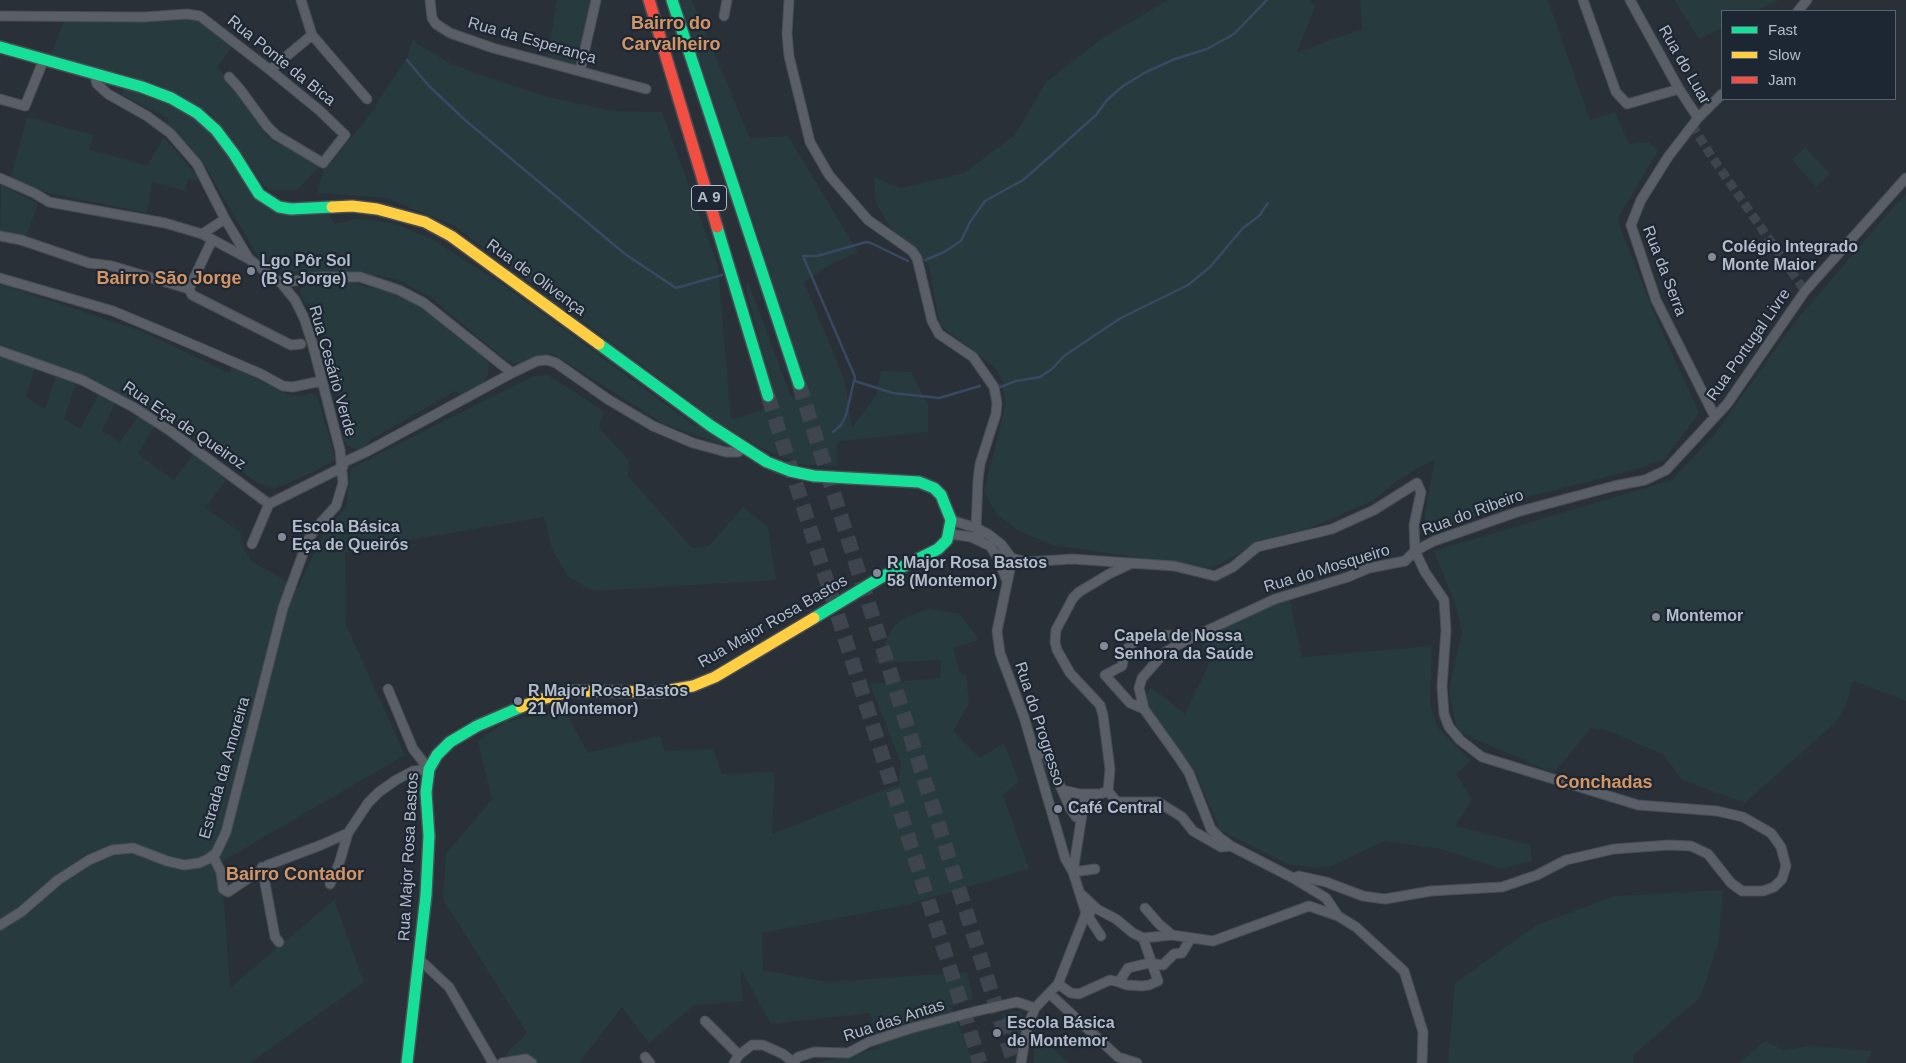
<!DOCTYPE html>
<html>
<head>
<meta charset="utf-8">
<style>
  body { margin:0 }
  #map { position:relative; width:1906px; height:1063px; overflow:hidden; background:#2a3038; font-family:Arial,sans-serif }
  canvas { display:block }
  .legend { position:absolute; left:1721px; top:10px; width:175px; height:90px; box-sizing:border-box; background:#1d2633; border:1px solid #59626f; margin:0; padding:6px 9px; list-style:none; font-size:15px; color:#b4bcc9 }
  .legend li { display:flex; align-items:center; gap:10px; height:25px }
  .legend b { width:25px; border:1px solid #59626f }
</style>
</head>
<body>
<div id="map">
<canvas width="1906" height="1063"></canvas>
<ul class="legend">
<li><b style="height:6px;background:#16e098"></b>Fast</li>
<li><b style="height:6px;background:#ffcf43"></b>Slow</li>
<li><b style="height:6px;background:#f24e42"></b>Jam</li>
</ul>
</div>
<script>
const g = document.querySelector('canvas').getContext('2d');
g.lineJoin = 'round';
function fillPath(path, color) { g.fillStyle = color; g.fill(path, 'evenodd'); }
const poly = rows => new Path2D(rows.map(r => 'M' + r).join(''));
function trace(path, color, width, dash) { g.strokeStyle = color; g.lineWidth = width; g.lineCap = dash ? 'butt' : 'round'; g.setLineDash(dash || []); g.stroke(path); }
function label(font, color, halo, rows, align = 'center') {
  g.font = font + ' Arial,sans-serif'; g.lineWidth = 4.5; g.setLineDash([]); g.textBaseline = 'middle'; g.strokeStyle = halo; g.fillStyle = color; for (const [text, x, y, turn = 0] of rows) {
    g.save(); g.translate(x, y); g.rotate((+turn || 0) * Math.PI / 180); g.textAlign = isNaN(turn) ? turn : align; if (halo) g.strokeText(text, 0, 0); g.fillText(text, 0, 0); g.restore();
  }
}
fillPath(poly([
  [557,0,592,0,578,65,575,66,547,59],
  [680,0,692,0,750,138,788,136,858,252,832,264,804,282,845,381,852,427,876,396,881,371,911,372,928,405,928,432,840,441,836,445,837,466,803,465,759,447,717,421,453,225,386,198,317,193,325,166,332,162,376,107,377,102,407,58,413,38,418,44,451,64,489,78,549,97,611,111,662,112,718,266,731,419,754,413,776,403,746,289,748,282,791,397,807,392,761,245],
  [1168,0,1310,0,1315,7,1297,52,1362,29,1360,0,1548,0,1590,120,1615,112,1629,144,1649,142,1658,151,1618,218,1623,235,1658,322,1699,413,1664,460,1630,471,1524,498,1442,529,1430,528,1424,518,1435,459,1400,479,1372,501,1307,529,1265,539,1220,564,1208,568,1053,545,1021,532,997,515,984,491,1006,404,1001,377,994,367,940,325,929,266,890,227,876,203,874,177,901,188,964,173,1015,135,1046,82,1100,40],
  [1674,0,1779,0,1756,11,1722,11,1722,28,1699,39],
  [186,17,198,19,233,46,217,67,233,85,267,136,274,142,312,158,319,167,297,190,272,190,264,186,231,137,210,113,165,88,133,77,51,54,65,19,125,21],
  [124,87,175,104,217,135,254,197,327,212,335,224,356,219,393,223,430,238,499,282,695,426,702,426,728,444,727,446,666,425,551,353,527,363,514,363,506,360,430,297,401,281,380,276,343,272,292,275,264,267,207,169,167,125,169,119,122,95],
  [27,117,94,135,89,149,147,166,164,137,198,177,197,180,188,179,185,191,152,182,147,213,48,193,11,177],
  [1805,147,1830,174,1816,187,1792,160],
  [1,184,38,204,26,236,0,232],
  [1906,195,1906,701,1853,681,1846,706,1835,723,1745,803,1682,780,1664,755,1606,730,1591,728,1554,773,1459,732,1454,717,1449,689,1462,633,1455,603,1434,551,1672,480,1714,435,1796,321,1890,211],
  [332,281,349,282,399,294,429,309,489,362,488,374,482,386,461,394,455,391,370,440,365,447,359,450,348,446,342,436,347,430,320,323,310,304,304,303,300,290,306,285],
  [0,284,141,331,229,373,232,366,290,395,300,396,312,393,317,396,335,457,334,460,314,472,274,489,256,482,167,414,157,416,81,375,0,346],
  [0,356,35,367,26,397,45,409,56,377,76,384,64,418,80,429,99,394,115,403,102,431,120,442,139,415,155,425,138,454,174,480,193,454,226,480,205,508,242,533,240,535,244,549,251,561,298,588,324,532,346,508,351,468,533,376,548,375,604,411,599,428,629,460,628,476,692,548,709,546,743,507,768,527,776,580,594,591,569,578,552,549,544,517,404,541,345,553,346,625,405,755,221,862,230,988,334,900,364,982,250,1063,0,1063],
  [1289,598,1302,657,1432,646,1430,704,1438,728,1471,761,1456,774,1472,799,1455,826,1530,845,1532,861,1501,869,1441,849,1384,841,1327,868,1290,865,1220,830,1196,773,1149,708,1145,697,1151,687,1185,714,1214,653,1201,647,1215,632],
  [929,609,960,614,979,640,953,648,960,673,966,675,969,703,953,731,980,758,1004,743,1019,781,1003,795,1029,869,906,905,762,933,763,970,827,982,967,972,973,999,951,1006,973,1063,815,1063,879,1048,870,1013,771,1024,740,968,743,1001,694,1005,649,1043,622,1007,579,1063,503,1063,508,1052,527,1033,443,899,446,854,492,799,478,741,505,722,563,707,588,753,660,736,665,751,713,749,722,774,775,772,772,834,899,784,901,763,870,684,940,678,941,660,874,663,895,625,905,617],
  [1723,890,1719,940,1701,997,1633,1055,1633,1063,1448,1063,1455,983,1535,926,1614,896],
  [1017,1011,1021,1012,1025,1017,1023,1029,1021,1034,1008,1036,1002,1015],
  [1034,1034,1070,1063,1034,1063],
  [1765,1041,1784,1050,1811,1046,1872,1051,1866,1063,1739,1063]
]), '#273a3e');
trace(poly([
  [407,60,429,86,465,120,625,254,676,288,722,275],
  [925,260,944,252,961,241,970,222,985,201,1023,180,1038,167,1096,115,1107,100,1123,86,1146,72,1175,59,1207,49,1234,34,1267,0],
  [855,381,893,393,939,398,980,386],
  [1000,387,1016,381,1040,377,1052,369,1064,356,1119,319,1188,285,1210,267,1243,228,1259,216,1268,203],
  [833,432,841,425,846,415,855,377,803,256,817,256,866,242,871,243,908,261]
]), '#384963', 2.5);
trace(poly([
  [1692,125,1712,157,1805,291]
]), '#3f454e', 9, [9, 4.5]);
trace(poly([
  [799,384,1014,1063],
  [768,396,980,1063]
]), '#3f454e', 15, [15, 8]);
const street = poly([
  [301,0,312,35,367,99],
  [430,0,432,18,436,24,450,33,493,48,646,89],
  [789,0,787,34,789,56,810,142,829,175,868,220,912,251,917,258,932,321,939,334,973,357,994,387,997,403,996,414,980,464,978,480,976,528,980,540],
  [1583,0,1616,92,1627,104,1679,89],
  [1630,0,1679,89,1698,118],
  [1798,11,1807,0],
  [0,16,144,17,187,14,200,16,270,70,319,110,345,135,323,163,276,135,267,126,239,88,229,77],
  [724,16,727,0],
  [270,70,312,35],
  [580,71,596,0],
  [0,99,25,106,44,59],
  [0,178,34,193,49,202,165,223,202,234,247,258],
  [202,234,225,219],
  [0,236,21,240,89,263,112,266,189,289,192,295,291,345,301,344],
  [0,278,113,311,175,337,261,374,283,386,293,387,321,381],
  [281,283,320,277,360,277,399,290,424,303,512,373],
  [189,289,212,240],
  [0,351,82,380,133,407,169,430,269,504,343,467],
  [1715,417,1656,300,1631,225,1641,200,1668,157,1698,118,1722,94],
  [342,463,366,452,512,373,537,361,547,360,556,363,609,400,653,426,693,443,726,452,738,452,743,448],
  [951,520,976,528,988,534,1001,544,1010,556,1010,569,997,631,1000,653,1024,717,1065,858,1073,872,1086,913,1101,936],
  [950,534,971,537,990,546,998,558,1007,581],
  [252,544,269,504],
  [996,554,1027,562,1072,559,1174,566,1215,576,1233,567,1257,547,1332,529,1374,510,1417,483,1421,492,1414,525,1415,551,1434,541,1517,512,1614,486,1645,480,1666,470,1727,404,1805,291,1906,178],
  [1193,637,1275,599,1348,577,1369,568,1405,561,1415,551,1425,572,1444,600,1446,630,1442,686,1444,714,1449,727,1460,740,1482,757,1638,805,1717,811,1743,817,1771,833,1781,847,1786,866,1782,879,1774,887,1763,891,1742,891,1731,883,1708,854,1691,846,1669,845,1614,849,1566,860,1537,875,1502,887,1431,891,1385,899,1363,896,1326,882,1299,876,1293,878],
  [388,689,413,749,429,769],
  [1144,709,1139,688,1142,678,1165,652,1193,637,1164,635,1139,637,1125,651,1122,666,1105,675,1130,703,1144,709,1177,755,1189,773,1211,829,1220,838,1231,846,1293,878,1326,898,1338,916],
  [1035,754,1046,754,1070,808,1076,817,1081,818],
  [1063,790,1080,794,1100,794,1108,791,1110,769,1103,715,1100,705,1070,673,1057,650,1055,642,1056,630,1073,598,1079,592,1109,574,1132,563],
  [1108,791,1117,802,1158,802,1182,817,1193,831,1221,847,1231,846],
  [213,856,221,872,223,889,228,892,268,865,321,845,348,833,368,803,379,792,396,780,413,771,429,769],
  [262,867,275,937,279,942],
  [1073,872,1085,795],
  [1073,872,1095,869],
  [330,884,339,864,348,833],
  [1080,893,1097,909,1116,919,1133,933,1143,938,1172,935,1213,941,1309,906,1338,916,1356,927,1404,971,1423,1032,1422,1063],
  [1145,908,1159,924,1172,935],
  [0,925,21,912,58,880,89,860,112,850,133,848,167,861,184,865,199,863,208,859,216,853,226,832,283,608,308,540,315,529,336,506,343,483,340,450,312,342,304,318,295,300,281,283,249,259,225,219,197,164,170,133,147,116,108,94,97,84,94,73],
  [419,959,449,987,493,1063],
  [1119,982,1127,985,1142,986,1149,985,1158,981,1143,938],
  [1058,984,1071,993,1079,994,1110,980,1119,982,1128,968,1149,963,1163,965,1174,954,1182,953,1191,938],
  [1050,994,1118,1057,1137,1063],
  [1035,1008,1058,984,1086,913,1090,913],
  [705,1021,739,1055],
  [645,1057,650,1063],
  [502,1063,526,1059,532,1063],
  [734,1063,739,1055,752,1045,763,1045,783,1054,793,1062],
  [793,1063,798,1057,814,1052,848,1053,869,1042,912,1028,977,1011,1017,1002,1035,1008],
  [1021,1063,1027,1028,1035,1008]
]);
const fast = poly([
  [672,0,799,384],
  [0,47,142,87,171,98,197,113,216,130,234,154,259,194,279,207,291,209,332,207],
  [717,227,768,396],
  [599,344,711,426,767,462,790,471,814,476,919,482,934,488,941,495,951,520,947,540,938,549,880,578,814,618],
  [407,1063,426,895,429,836,426,792,429,769,437,755,450,742,477,726,521,707]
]);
const slow = poly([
  [332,207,352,206,377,209,425,222,451,236,599,344],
  [521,707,538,700,573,691,658,692,693,686,715,677,814,618]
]);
const jam = poly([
  [649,0,717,227]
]);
trace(street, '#484c53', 11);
trace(fast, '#484c53', 14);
trace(slow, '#484c53', 14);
trace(jam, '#484c53', 14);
trace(street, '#5a5e66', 9);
trace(fast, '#16e098', 11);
trace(slow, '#ffcf43', 11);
trace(jam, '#f24e42', 11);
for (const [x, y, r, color] of [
  [1712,257,5,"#848b96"],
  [251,271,5,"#848b96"],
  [282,537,5,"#848b96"],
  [877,573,5,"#848b96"],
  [1656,617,5,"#848b96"],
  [1104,646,5,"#848b96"],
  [518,701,5,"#848b96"],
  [1058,809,5,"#848b96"],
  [997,1033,5,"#848b96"]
]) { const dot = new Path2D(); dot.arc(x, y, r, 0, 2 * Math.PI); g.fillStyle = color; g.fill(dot); trace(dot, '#1d2633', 2); }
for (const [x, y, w] of [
  [709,198,35]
]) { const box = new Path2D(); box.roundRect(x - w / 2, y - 12.5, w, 25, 4); g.fillStyle = '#1d2633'; g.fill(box); trace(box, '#b4bcc9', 1); }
label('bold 15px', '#b4bcc9', null, [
  ["A 9",709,198]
]);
label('16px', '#b4bcc9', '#1d2633', [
  ["Rua da Esperança",532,41,16],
  ["Rua Ponte da Bica",281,61,39],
  ["Rua do Luar",1684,65,60],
  ["Rua da Serra",1664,271,69],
  ["Rua de Olivença",536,278,36],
  ["Rua Portugal Livre",1749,345,-55],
  ["Rua Cesário Verde",332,371,74],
  ["Rua Eça de Queiroz",184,426,34],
  ["Rua do Ribeiro",1473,513,-20],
  ["Rua do Mosqueiro",1327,569,-17],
  ["Rua Major Rosa Bastos",773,622,-30],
  ["Rua do Progresso",1039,724,72],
  ["Estrada da Amoreira",225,768,-74],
  ["Rua Major Rosa Bastos",409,857,-87],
  ["Rua das Antas",894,1021,-18]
]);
label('bold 16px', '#b4bcc9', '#1d2633', [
  ["Colégio Integrado",1722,248],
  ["Monte Maior",1722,266],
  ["Lgo Pôr Sol",261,262],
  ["(B S Jorge)",261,280],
  ["Escola Básica",292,528],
  ["Eça de Queirós",292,546],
  ["R Major Rosa Bastos",887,564],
  ["58 (Montemor)",887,582],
  ["Montemor",1666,617],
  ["Capela de Nossa",1114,637],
  ["Senhora da Saúde",1114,655],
  ["R Major Rosa Bastos",528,692],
  ["21 (Montemor)",528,710],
  ["Café Central",1068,809],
  ["Escola Básica",1007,1024],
  ["de Montemor",1007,1042]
], 'left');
label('bold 18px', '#d59563', '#1d2633', [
  ["Bairro do",671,24],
  ["Carvalheiro",671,45],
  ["Bairro São Jorge",169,279],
  ["Conchadas",1604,783],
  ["Bairro Contador",295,875]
]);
</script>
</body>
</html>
